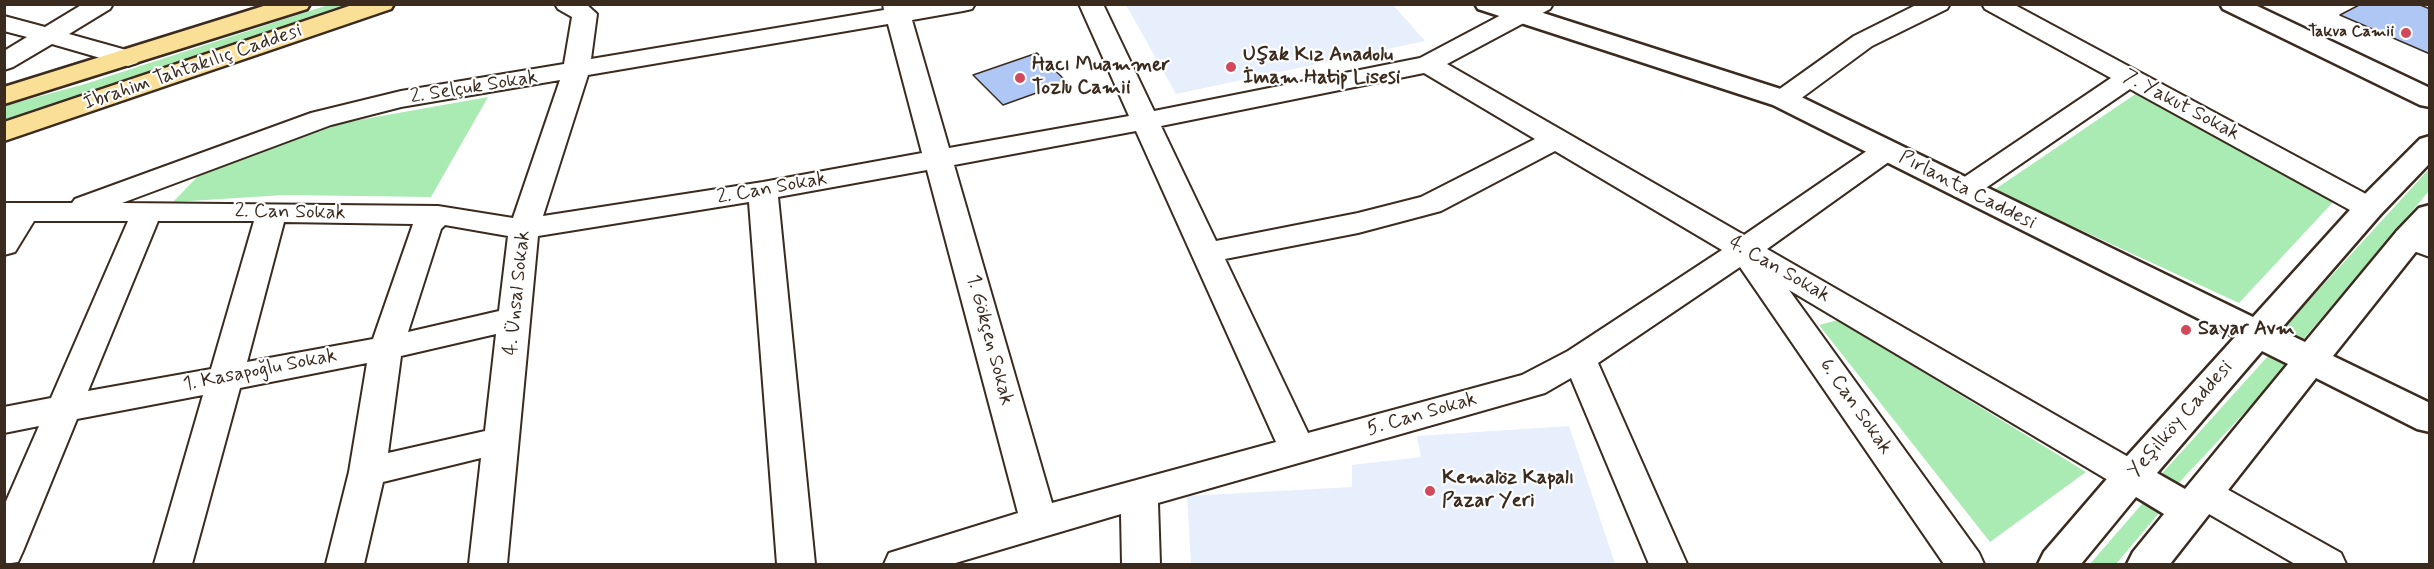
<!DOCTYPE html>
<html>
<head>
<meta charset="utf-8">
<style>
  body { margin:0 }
  #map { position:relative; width:2434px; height:569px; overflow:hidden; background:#fff; font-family:Mynerve,sans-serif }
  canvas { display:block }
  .frame { position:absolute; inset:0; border:6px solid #3b2a1e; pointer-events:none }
</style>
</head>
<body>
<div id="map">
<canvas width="2434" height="569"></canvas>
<div class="frame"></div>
</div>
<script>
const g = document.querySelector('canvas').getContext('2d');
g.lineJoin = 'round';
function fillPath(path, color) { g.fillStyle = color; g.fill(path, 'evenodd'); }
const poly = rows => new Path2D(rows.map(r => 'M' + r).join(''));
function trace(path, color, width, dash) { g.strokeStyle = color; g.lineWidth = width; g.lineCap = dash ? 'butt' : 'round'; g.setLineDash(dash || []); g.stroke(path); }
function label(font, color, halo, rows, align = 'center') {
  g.font = font + ' Mynerve,sans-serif'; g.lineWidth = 4.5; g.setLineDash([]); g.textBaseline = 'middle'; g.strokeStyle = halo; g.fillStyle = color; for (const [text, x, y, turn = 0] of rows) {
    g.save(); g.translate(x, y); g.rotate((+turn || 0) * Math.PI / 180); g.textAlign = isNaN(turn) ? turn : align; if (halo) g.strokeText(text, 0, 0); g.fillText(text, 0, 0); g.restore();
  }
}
fillPath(poly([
  [1126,5,1393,5,1425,41,1176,94],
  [1569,426,1615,564,1191,564,1187,496,1352,487,1352,465,1421,457,1417,436]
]), '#e7eefc');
fillPath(poly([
  [328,5,355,5,5,122,4,106,85,84],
  [2137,93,2334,201,2239,303,1994,190],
  [488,97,431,197,285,195,173,202,200,174,342,123],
  [2429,169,2429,191,2301,342,2280,332],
  [1838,320,2086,472,1990,542,1819,325],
  [2268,356,2288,366,2174,488,2157,479],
  [2148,497,2165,506,2116,564,2090,564]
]), '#aaeab3');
const building = poly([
  [2361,4,2418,4,2430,9,2430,54,2340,15,2361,4],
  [1037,53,1067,82,1003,105,973,75,1037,53]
]);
fillPath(building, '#afc7f5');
trace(building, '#3b2a1e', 1.5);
const minor = poly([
  [83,4,113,4,110,9,69,34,137,53,141,58,137,63,128,66,52,44,13,67,4,70,4,51,27,37,4,31,4,16,45,27,83,4],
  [555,4,586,4,597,14,591,59,884,10,883,4,975,4,972,9,963,11,912,20,949,148,1129,116,1079,4,1103,4,1154,111,1420,58,1522,4,1553,4,1550,9,1447,64,1744,235,1877,144,1887,142,1897,144,1901,150,1897,156,1767,249,2144,466,2149,476,2144,486,2131,490,2118,486,1789,290,1979,553,1984,564,1944,564,1740,267,1598,363,1687,564,1649,564,1571,378,1545,393,1158,503,1160,564,1122,564,1121,514,952,564,884,564,889,553,1018,513,927,170,778,197,815,564,777,564,749,202,538,236,507,564,469,564,481,458,383,482,364,564,326,564,349,472,367,363,240,388,192,564,154,564,203,395,77,419,23,551,18,562,4,564,4,506,39,426,4,433,4,407,51,398,128,221,34,221,15,252,4,255,4,203,72,203,75,199,311,113,401,91,564,64,572,17,558,9,555,4],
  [888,24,922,153,763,182,543,216,588,75,888,24],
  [1424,73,1535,139,1421,197,1358,213,1216,241,1161,126,1424,73],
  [560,80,513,218,438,206,122,203,331,125,401,107,560,80],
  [1136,131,1276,442,1052,503,954,165,1136,131],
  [1555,151,1722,250,1568,351,1522,375,1308,433,1225,259,1358,233,1441,211,1555,151],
  [158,221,254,221,211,369,88,391,158,221],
  [284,222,413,224,373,339,247,362,284,222],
  [445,225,508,236,499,311,408,332,441,229,445,225],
  [496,334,485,431,388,453,401,356,496,334],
  [1918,4,1950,4,1947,9,1872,46,1792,105,1783,107,1774,105,1770,99,1774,93,1854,36,1918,4],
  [1982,4,2013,4,2379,201,2384,208,2379,215,2369,217,2359,215,2130,89,1974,196,1964,199,1954,196,1949,190,1954,184,2111,78,1985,9,1982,4],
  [2408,228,2430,235,2430,257,2397,245,2393,238,2397,231,2408,228],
  [2203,479,2216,483,2341,553,2346,564,2295,564,2190,503,2185,493,2190,483,2203,479]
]);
const tertiary = poly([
  [1475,4,1515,4,1793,93,2253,317,2358,201,2420,139,2430,136,2430,163,2380,215,2280,330,2305,342,2397,231,2419,208,2430,205,2430,234,2333,356,2430,403,2430,432,2417,429,2316,378,2170,564,2127,564,2133,552,2164,514,2136,497,2081,564,2038,564,2044,552,2118,466,2235,337,1773,105,1478,9,1475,4],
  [2262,351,2288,364,2185,489,2157,473,2262,351],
  [2220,4,2253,4,2430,88,2430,107,2420,105,2223,9,2220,4]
]);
const primary = poly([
  [270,4,310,4,307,9,4,104,4,87,270,4],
  [355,4,394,4,391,9,4,141,4,122,355,4]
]);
trace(minor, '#3b2a1e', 4);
trace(tertiary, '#3b2a1e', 5);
trace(primary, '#3b2a1e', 5);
fillPath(minor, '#fff');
fillPath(tertiary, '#fff');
fillPath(primary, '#fadf96');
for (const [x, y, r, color] of [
  [2406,33,6,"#d1495b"],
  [1231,67,6,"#d1495b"],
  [1020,78,6,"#d1495b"],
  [2186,330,6,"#d1495b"],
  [1430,491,6,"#d1495b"]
]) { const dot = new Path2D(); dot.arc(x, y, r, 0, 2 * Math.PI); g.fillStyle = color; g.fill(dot); trace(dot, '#fff', 2); }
label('bold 16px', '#3b2a1e', '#fff', [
  ["Takva Camii",2394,33]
], 'right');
label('bold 20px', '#3b2a1e', '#fff', [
  ["Uşak Kız Anadolu",1243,56],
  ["İmam Hatip Lisesi",1243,79],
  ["Hacı Muammer",1032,66],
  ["Tozlu Camii",1032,89],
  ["Sayar Avm",2198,330],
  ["Kemalöz Kapalı",1442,479],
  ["Pazar Yeri",1442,502]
], 'left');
label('20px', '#3b2a1e', '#fff', [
  ["İbrahim Tahtakılıç Caddesi",193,68,-19],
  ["2. Selçuk Sokak",474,88,-9],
  ["7. Yakut Sokak",2181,106,28],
  ["2. Can Sokak",772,189,-10],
  ["Pırlanta Caddesi",1967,191,27],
  ["2. Can Sokak",290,213,1],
  ["4. Can Sokak",1779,270,30],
  ["4. Ünsal Sokak",518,293,-84],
  ["1. Gökçen Sokak",989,340,75],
  ["1. Kasapoğlu Sokak",260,371,-11],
  ["6. Can Sokak",1855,407,55],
  ["5. Can Sokak",1422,415,-16],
  ["Yeşilköy Caddesi",2181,420,-49]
]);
</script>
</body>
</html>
